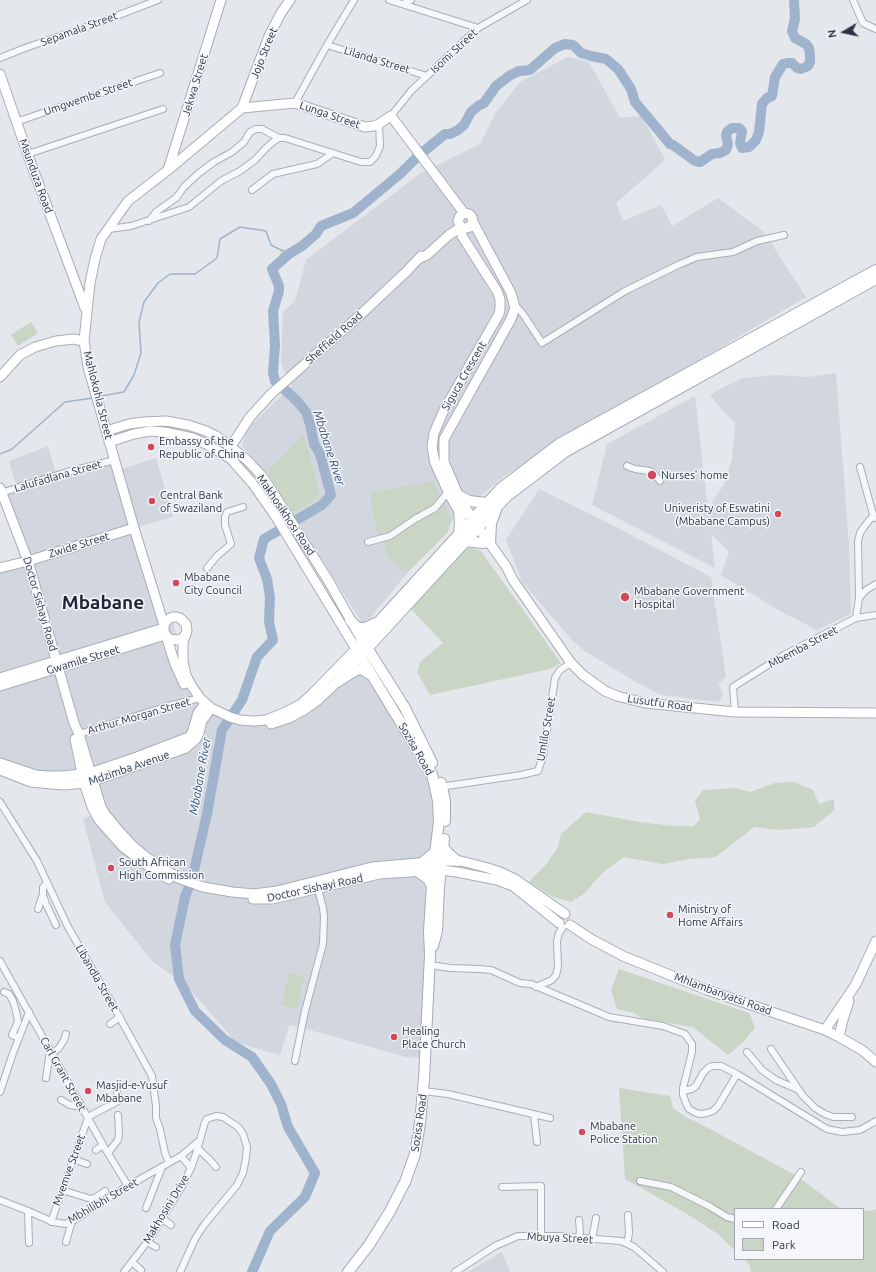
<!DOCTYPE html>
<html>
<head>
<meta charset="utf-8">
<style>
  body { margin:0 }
  #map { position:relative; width:876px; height:1272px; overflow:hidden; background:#e4e7ec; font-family:Ubuntu,sans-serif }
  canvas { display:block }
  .legend { position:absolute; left:734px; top:1208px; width:130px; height:52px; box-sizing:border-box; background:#f4f6f9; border:1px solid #a4a8b1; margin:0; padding:5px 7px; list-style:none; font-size:12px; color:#2b3445 }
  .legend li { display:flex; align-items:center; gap:8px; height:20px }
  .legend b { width:20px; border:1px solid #a4a8b1 }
  .north { position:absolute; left:824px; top:12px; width:40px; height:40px; -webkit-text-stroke:3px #f4f6f9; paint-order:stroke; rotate:261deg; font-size:11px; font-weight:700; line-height:16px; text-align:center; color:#2b3445 }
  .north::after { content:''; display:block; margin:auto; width:14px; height:18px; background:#2b3445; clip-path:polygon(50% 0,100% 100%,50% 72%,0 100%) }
</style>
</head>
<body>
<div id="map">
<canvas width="876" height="1272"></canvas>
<ul class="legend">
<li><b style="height:5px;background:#fff"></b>Road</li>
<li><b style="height:11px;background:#c9d6c5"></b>Park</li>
</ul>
<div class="north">N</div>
</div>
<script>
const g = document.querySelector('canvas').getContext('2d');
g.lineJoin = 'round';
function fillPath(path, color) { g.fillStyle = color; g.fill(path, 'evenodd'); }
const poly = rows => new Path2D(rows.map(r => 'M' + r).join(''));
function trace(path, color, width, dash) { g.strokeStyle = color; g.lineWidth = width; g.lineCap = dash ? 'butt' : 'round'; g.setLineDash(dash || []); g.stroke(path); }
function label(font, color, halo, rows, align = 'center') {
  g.font = font + ' Ubuntu,sans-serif'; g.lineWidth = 3; g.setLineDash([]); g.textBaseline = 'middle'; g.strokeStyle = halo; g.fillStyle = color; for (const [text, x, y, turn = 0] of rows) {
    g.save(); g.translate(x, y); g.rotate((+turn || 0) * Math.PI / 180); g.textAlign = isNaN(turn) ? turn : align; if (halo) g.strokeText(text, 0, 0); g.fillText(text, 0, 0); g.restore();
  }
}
fillPath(poly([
  [568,57,589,62,620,118,642,116,665,160,616,203,623,221,661,205,672,226,718,198,764,232,806,297,506,475,452,520,447,533,409,571,371,617,362,623,268,474,242,446,247,429,291,386,281,363,283,312,295,301,306,260,421,173,480,144,495,114,520,82],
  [836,373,849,545,851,614,817,630,778,610,721,575,729,552,711,533,715,568,592,505,607,444,695,396,709,517,713,500,724,485,732,459,735,423,721,409,710,395,718,390,743,378,777,375,808,377],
  [48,446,56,473,16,486,9,461],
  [156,458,173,517,134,528,163,610,172,617,177,640,173,648,185,686,194,700,214,714,231,722,242,725,254,726,269,724,304,710,360,656,435,787,425,1058,406,1057,292,1025,289,1026,280,1055,248,1046,235,1041,187,986,152,961,105,902,83,819,93,814,84,783,64,785,0,770,0,568,28,561,4,496,65,477,95,466,116,462,118,470],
  [539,489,610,524,711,577,726,677,718,684,723,694,719,702,661,695,634,681,585,651,573,641,553,618,522,582,506,540],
  [502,1252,510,1272,468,1272,495,1256]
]), '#d2d6de');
fillPath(poly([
  [307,241,280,268,272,269,282,250,291,248],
  [31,322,38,333,18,346,11,335],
  [304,434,319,490,315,500,293,514,268,474,269,470],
  [433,481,452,520,447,533,409,571,400,570,387,556,383,538,377,534,370,493],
  [467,547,481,551,561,663,550,669,430,695,417,672,420,662,443,643,410,608],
  [794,782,813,790,819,804,834,799,834,810,814,827,780,830,754,827,716,857,690,859,663,864,624,857,601,874,585,893,571,902,551,896,529,882,548,862,558,847,561,834,586,812,640,822,672,826,694,826,700,819,695,801,703,790,735,788,750,792,775,783],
  [619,969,749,1013,755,1028,743,1042,728,1055,693,1027,644,1019,634,1013,617,1009,611,990],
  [289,973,304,976,297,1009,281,1005],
  [619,1088,670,1096,673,1108,687,1118,697,1122,797,1176,841,1209,735,1209,735,1251,718,1234,687,1214,625,1179],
  [876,1209,876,1272,751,1272,749,1264,744,1259,863,1259,863,1210,871,1211]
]), '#c9d6c5');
trace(poly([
  [101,396,124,392,134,375,141,353,139,322,144,302,158,283,170,274,195,274,217,258,220,239,240,227,266,231,271,245,289,254],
  [0,454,12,449,65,402,93,398]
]), '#9fb4cc', 1.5);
trace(poly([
  [252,1272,270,1231,305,1197,315,1173,288,1127,281,1104,271,1084,252,1057,225,1040,195,1011,179,979,175,945,185,897,192,879,207,814,222,730,242,700,257,657,273,640,269,622,270,597,267,579,259,558,264,539,322,505,331,495,320,454,314,444,310,424,306,412,297,401,275,381,273,373,275,345,273,311,279,291,279,286,272,269,289,254,302,246,316,234,321,226,353,213,400,174,418,156,445,134,450,134,458,130,464,125,471,112,478,106,484,103,496,86,509,76,519,71,530,70,555,48,565,44,573,45,581,53,591,56,606,59,618,69,631,89,635,102,670,144,673,145,695,161,700,162,712,154,720,153,726,150,728,144,726,135,727,132,732,128,739,128,742,131,740,143,742,148,749,147,756,140,759,132,762,104,767,98,772,96,775,77,780,69,783,64,787,63,792,63,797,68,801,69,808,66,810,62,810,55,809,48,806,44,795,38,792,31,795,19,794,0]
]), '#9fb4cc', 10);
const street = poly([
  [389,0,478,28],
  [853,0,863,23,876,29],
  [403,4,411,0],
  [327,45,427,76],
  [0,58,25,48,98,23,158,0],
  [295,103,327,45,354,0],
  [391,116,411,91,478,28,527,0],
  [16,122,160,73],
  [28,154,163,109],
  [252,190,273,174,317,164,333,153],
  [149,221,156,212,176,198,184,187,199,173,214,162,232,152,244,142,250,132,256,129,262,129,279,138],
  [109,229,131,226,189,207,221,181,240,171,255,160,266,148,273,142,279,138,285,138,361,162,370,162,376,156,380,146,379,124],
  [515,305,523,314,542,343,625,291,678,265,697,257,733,252,757,241,784,235],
  [627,466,635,469,650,471,656,476,660,481],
  [860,467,874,518],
  [1,493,67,472,115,460],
  [368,542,390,536,415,519,435,508,448,492],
  [207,568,217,556,231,544,225,525,225,517,227,512,243,507],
  [859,598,866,590,876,584],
  [856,618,859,598,858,541,860,533,864,527,871,518,876,516],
  [735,712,733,687,784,655,856,618,876,615],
  [79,734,168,706,200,698],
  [440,787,521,775,538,771,543,756,555,678,560,670,571,663],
  [0,802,37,861,68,927,110,1000,152,1076,156,1106,156,1118,160,1129,165,1153,169,1162],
  [47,883,43,887,43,895,46,904,56,925],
  [38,909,43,894],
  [0,961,103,1145,128,1186],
  [430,965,450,968,479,969,491,970,520,983,531,984,609,1017,663,1026,685,1034,692,1044,692,1052,683,1088,683,1095,686,1103,689,1109,696,1113,701,1114,707,1113,713,1111,718,1106,737,1074,827,1129,842,1132,860,1130,876,1121],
  [536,987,552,980,556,975,558,967,557,941,559,933,563,927],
  [4,992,9,994,13,1001,16,1011,18,1022,12,1035,19,1038],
  [110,1024,120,1017],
  [771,1049,803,1096,815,1108,825,1114,833,1117,852,1117],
  [747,1052,762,1070,776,1080,799,1090],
  [52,1054,59,1048,64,1040,66,1034],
  [295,1061,305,1011,323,944,324,917,323,908,317,885],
  [46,1078,50,1051],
  [423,1091,448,1094,550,1118],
  [683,1091,692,1089,696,1086,703,1073,708,1068,712,1066,721,1066,737,1074],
  [0,1092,13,1053,29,1012],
  [61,1100,70,1105,76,1106,80,1103],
  [534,1115,537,1142],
  [88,1117,118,1101,117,1091],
  [197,1148,210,1160,216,1167],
  [96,1150,103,1145],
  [108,1153,118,1140,119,1133,118,1115],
  [181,1156,191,1168],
  [73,1159,87,1164],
  [640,1181,671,1187,709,1206,727,1217,735,1219],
  [502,1187,541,1186,541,1236],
  [62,1190,91,1199,95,1198,105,1191],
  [0,1200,28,1211,53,1222,65,1224,74,1220,128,1186,181,1156,199,1141],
  [146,1208,162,1167],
  [776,1209,801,1172],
  [28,1211,29,1243],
  [163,1219,171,1225],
  [51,1222,88,1118],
  [578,1238,580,1233,579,1220],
  [592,1239,596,1218],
  [66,1242,72,1221],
  [147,1242,156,1247],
  [626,1243,628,1239,629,1233,628,1215],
  [132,1262,141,1270],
  [124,1272,151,1237,182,1186,191,1168,196,1154,205,1122,207,1119,216,1116,223,1117,238,1127,243,1134,247,1147,246,1158,243,1173,237,1185,204,1225,195,1239,180,1272],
  [455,1272,495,1246,518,1236,558,1236,621,1241,634,1247,663,1272]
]);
const secondary = poly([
  [0,74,29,158,85,308],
  [242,108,295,103,365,127,374,126,379,124,391,116,464,213],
  [168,170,221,0],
  [473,222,511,293,515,308,511,319,444,439,444,462,460,499,475,523,506,566,513,580,571,663,583,675,605,691,617,696,645,703,735,712,876,713],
  [418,259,427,255,449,235,461,227,465,228,470,227,473,221,472,217,469,214,464,213,460,216,458,221,461,227,462,236,497,291,500,299,500,309,499,314,444,410,434,433,432,447,435,463,450,496,462,516],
  [0,377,20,355,35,347,56,341,73,339,84,341],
  [106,431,129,424,144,422,166,421,188,425,206,431,216,436,231,447,247,460,262,476,272,491,328,580,363,642],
  [109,442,134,434,150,431,164,432,193,438,208,445,231,459,253,484,276,517,356,649,313,693,301,704,286,712,266,720,254,721,240,720,230,717,211,708,200,698,191,685,186,675,183,661,183,642,187,631,186,624,180,618,177,617,172,617,166,621,164,625,164,632,169,639,177,640,182,639,185,635],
  [228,451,250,417,271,394,358,317,407,271,421,256],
  [0,488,28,561,74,723,79,734,101,807,105,814,119,831,133,846,146,857,178,878,195,884,203,887,232,892,254,894,277,891,372,867,442,861,461,861,488,868,500,872,515,879,565,914],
  [0,568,28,561,134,528],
  [164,625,134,528,88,367,84,341,90,283,95,259,101,239,128,201,168,170,242,108,269,36,281,13,290,0],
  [166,636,175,664,184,684],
  [0,678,164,628],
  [0,686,165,635],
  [271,724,289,718,304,710,318,700,337,682,360,656],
  [75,739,84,783,92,807,99,820,123,847,155,871,169,879],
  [0,763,36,775,48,776,63,776,90,773,137,757,189,737,192,733,198,713,205,704],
  [0,770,31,782,51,784,64,785,84,783,93,781,186,748,196,739,199,733,202,721,211,708],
  [253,899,272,899,379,874,441,870,457,872,497,880,513,886,559,923],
  [570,925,591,939,623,956,707,990,825,1030,839,1037,862,1050,876,1062],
  [825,1030,856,984,876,941],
  [839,1037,843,1020,849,1001]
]);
const primary = poly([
  [458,495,469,501,487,503],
  [459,511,460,523,459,534],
  [465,541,483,543],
  [490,544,491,523,496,510],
  [350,620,357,627,361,628,365,628,378,622],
  [364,643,405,708,432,763],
  [360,656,376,639,506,497,565,452,876,279],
  [337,682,356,670,362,669,371,675],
  [441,783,445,801,445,821],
  [443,847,448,853,457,861],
  [423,862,435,852],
  [417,871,428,879,432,886],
  [433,946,437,931,439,887,444,839],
  [348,1272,369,1245,389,1213,405,1182,415,1154,420,1123,424,1079,430,955,429,931,433,870,439,821,438,801,432,774,356,649,383,617,500,489,559,444,876,270]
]);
trace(street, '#a9aeb7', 8);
trace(secondary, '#a9aeb7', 11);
trace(primary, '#a3abb8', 12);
trace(street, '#f7f8fa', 6);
trace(secondary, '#fff', 9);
trace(primary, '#fff', 10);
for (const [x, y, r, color] of [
  [151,447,4,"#d1495b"],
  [652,475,5,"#d1495b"],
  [152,501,4,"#d1495b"],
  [778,514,4,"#d1495b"],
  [176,583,4,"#d1495b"],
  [625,597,5,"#d1495b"],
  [111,868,4,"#d1495b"],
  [670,915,4,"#d1495b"],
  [394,1037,4,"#d1495b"],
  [88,1091,4,"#d1495b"],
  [582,1132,4,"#d1495b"]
]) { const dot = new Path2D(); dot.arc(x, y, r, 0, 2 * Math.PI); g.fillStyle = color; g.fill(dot); trace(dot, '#f4f6f9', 1.5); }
label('11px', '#2b3445', '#f4f6f9', [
  ["Sepamala Street",79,29,-20],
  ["Isomi Street",454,51,-43],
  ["Jojo Street",264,53,-68],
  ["Lilanda Street",377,60,17],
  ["Jekwa Street",195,85,-73],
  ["Umgwembe Street",88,97,-19],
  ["Lunga Street",330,115,19],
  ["Msunduza Road",36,176,70],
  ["Sheffield Road",334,338,-42],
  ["Siguca Crescent",464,376,-60],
  ["Mahlokohla Street",98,395,76],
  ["Lalufadlana Street",58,476,-16],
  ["Makhosikhosi Road",286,515,56],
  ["Zwide Street",79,545,-17],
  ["Doctor Sishayi Road",40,604,74],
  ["Mbemba Street",803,647,-28],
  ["Gwamile Street",83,660,-17],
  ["Lusutfu Road",660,703,8],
  ["Arthur Morgan Street",139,716,-16],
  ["Umlilo Street",546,729,-80],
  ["Sozisa Road",416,749,60],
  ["Mdzimba Avenue",129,768,-19],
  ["Doctor Sishayi Road",315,888,-12],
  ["Libandla Street",97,978,60],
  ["Mhlambanyatsi Road",723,994,20],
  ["Carl Grant Street",63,1074,61],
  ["Sozisa Road",419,1123,-82],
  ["Mvemve Street",69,1170,-70],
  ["Mbhilibhi Street",103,1201,-30],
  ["Makhosini Drive",166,1209,-59],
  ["Mbuya Street",560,1238,3]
]);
label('11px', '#2b3445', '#f4f6f9', [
  ["Embassy of the",159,441],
  ["Republic of China",159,454],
  ["Nurses' home",661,475],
  ["Central Bank",160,495],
  ["of Swaziland",160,508],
  ["Univeristy of Eswatini",770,508,"right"],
  ["(Mbabane Campus)",770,521,"right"],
  ["Mbabane",184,577],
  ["City Council",184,590],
  ["Mbabane Government",634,591],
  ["Hospital",634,604],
  ["South African",119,862],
  ["High Commission",119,875],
  ["Ministry of",678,909],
  ["Home Affairs",678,922],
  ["Healing",402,1031],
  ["Place Church",402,1044],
  ["Masjid-e-Yusuf",96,1085],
  ["Mbabane",96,1098],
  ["Mbabane",590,1126],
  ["Police Station",590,1139]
], 'left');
label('italic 12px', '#34527a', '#f4f6f9', [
  ["Mbabane River",329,448,72],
  ["Mbabane River",200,776,-80]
]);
label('bold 19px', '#1d2536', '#f4f6f9', [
  ["Mbabane",103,603]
]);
</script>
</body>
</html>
